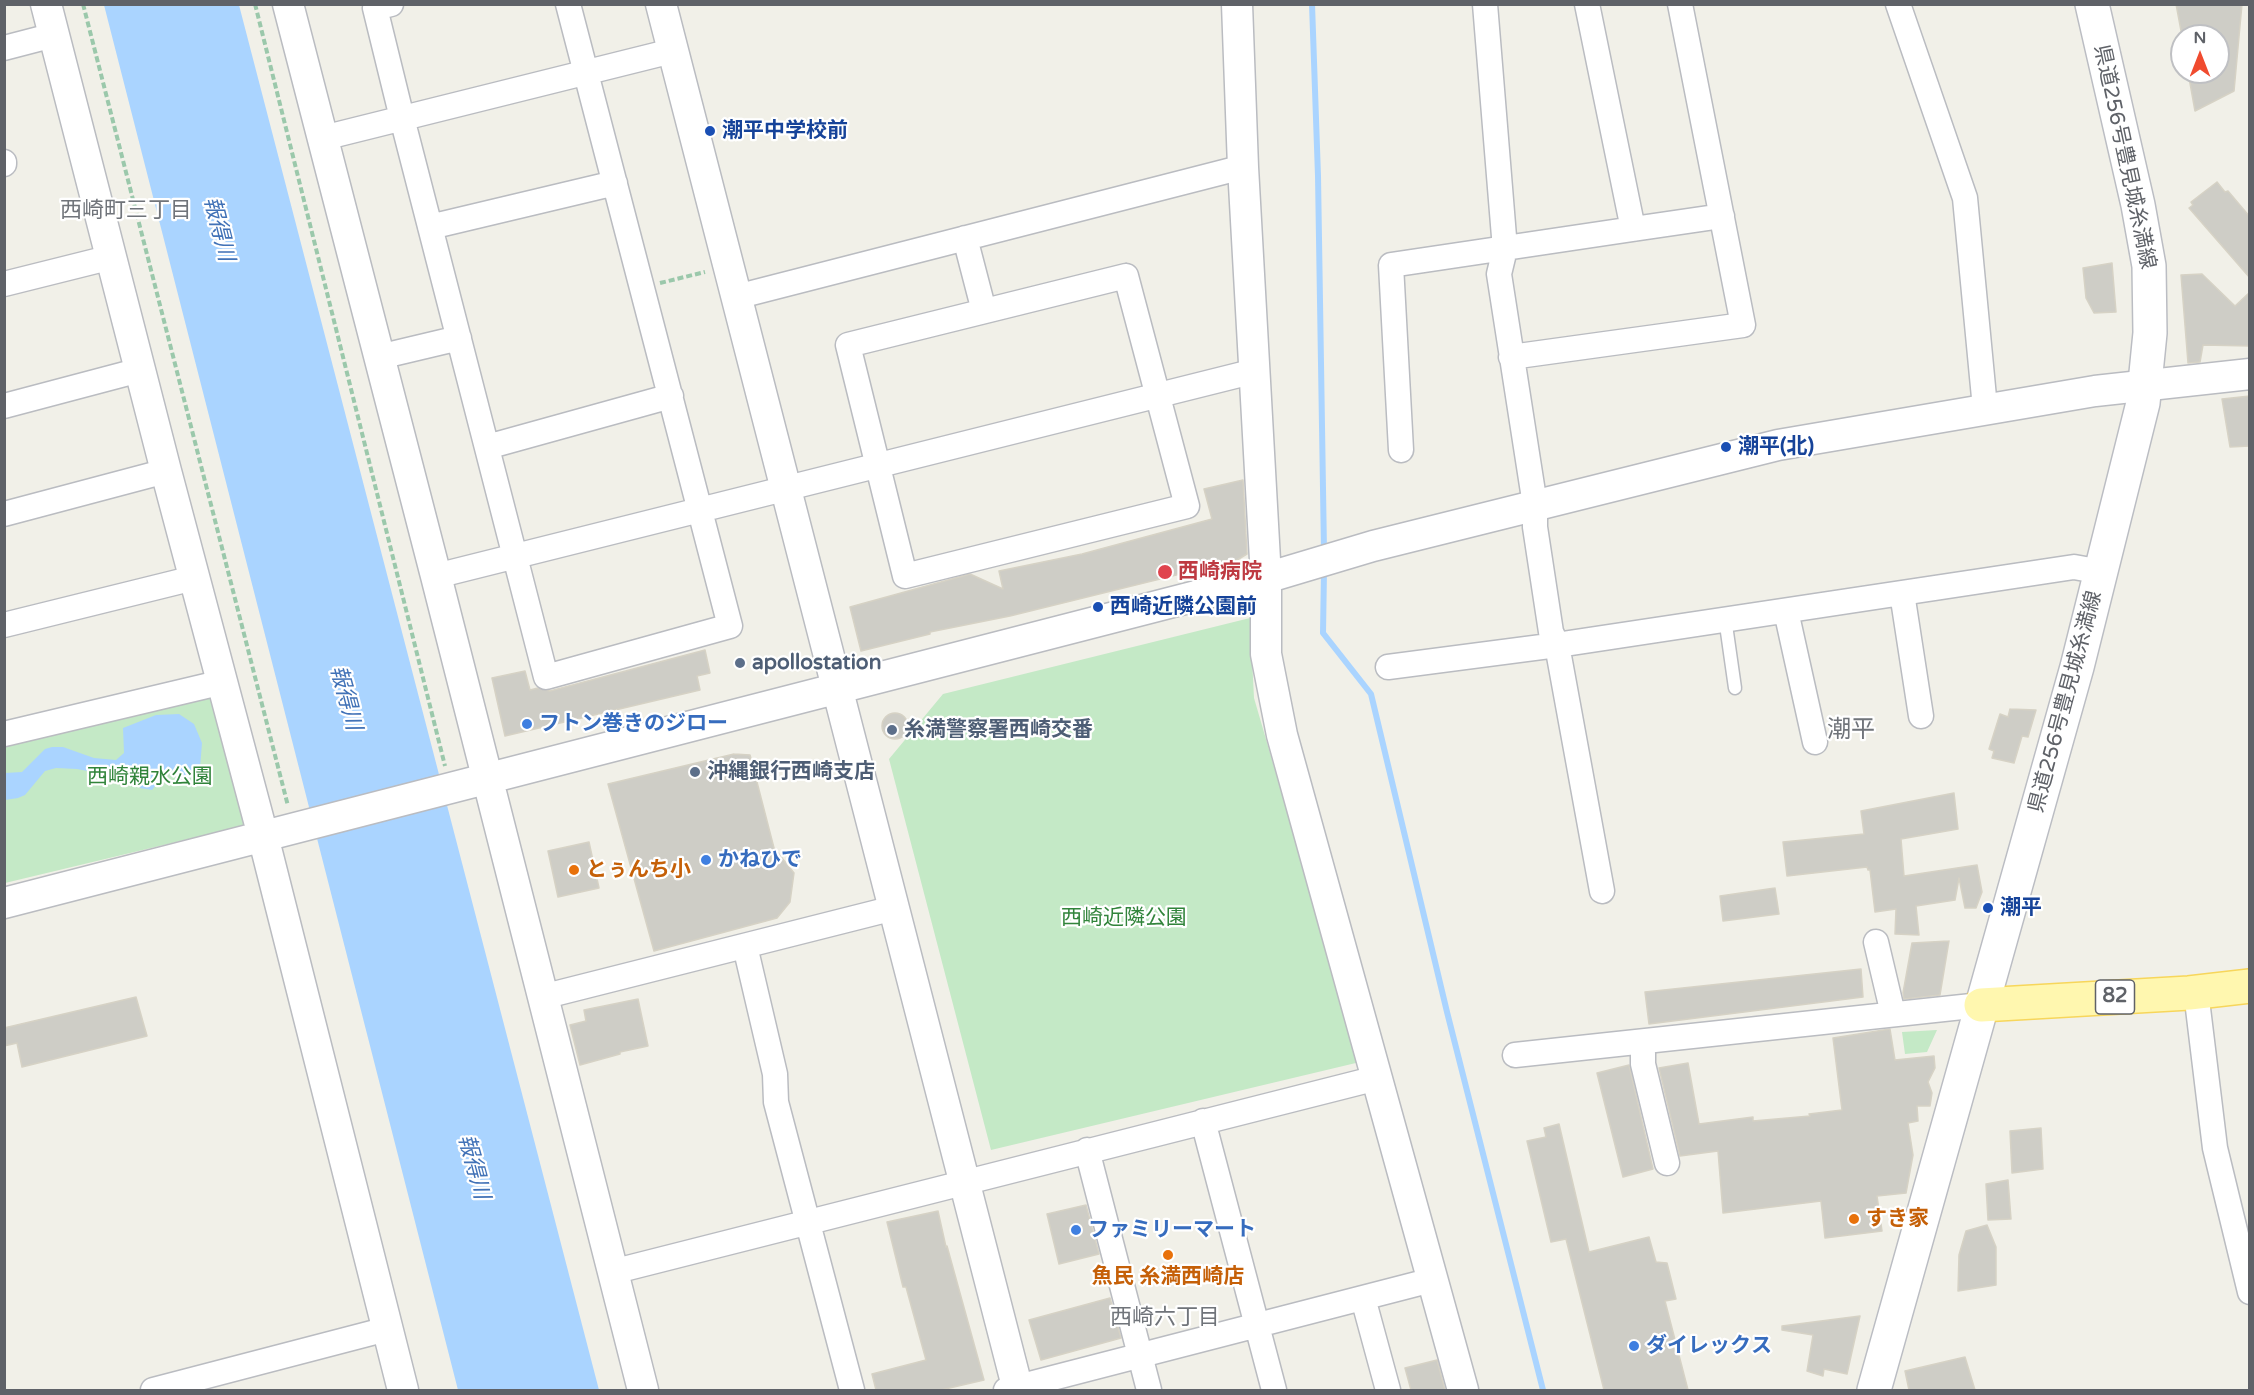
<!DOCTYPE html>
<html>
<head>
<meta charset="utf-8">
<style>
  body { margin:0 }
  #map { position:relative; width:2254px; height:1395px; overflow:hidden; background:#f1f0e8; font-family:"Varela Round",sans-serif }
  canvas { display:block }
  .frame { position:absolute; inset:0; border:6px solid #5f6268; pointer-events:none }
  .north { position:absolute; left:2170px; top:24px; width:60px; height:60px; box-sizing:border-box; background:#fff; border:2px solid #bfc0c3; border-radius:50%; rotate:0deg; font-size:16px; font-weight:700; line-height:24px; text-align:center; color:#5f6268 }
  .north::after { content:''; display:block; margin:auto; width:21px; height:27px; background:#f04b2f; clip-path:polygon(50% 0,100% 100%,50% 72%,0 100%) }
</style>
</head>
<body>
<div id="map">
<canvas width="2254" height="1395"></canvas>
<div class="frame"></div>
<div class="north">N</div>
</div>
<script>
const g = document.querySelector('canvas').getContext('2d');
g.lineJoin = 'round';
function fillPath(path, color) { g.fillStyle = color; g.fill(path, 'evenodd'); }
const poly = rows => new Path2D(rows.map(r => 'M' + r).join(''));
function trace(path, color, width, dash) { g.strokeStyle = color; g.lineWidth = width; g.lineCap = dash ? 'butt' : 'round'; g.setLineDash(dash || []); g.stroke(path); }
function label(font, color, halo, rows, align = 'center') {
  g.font = font + ' "Varela Round","Noto Sans JP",sans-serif'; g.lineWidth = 4.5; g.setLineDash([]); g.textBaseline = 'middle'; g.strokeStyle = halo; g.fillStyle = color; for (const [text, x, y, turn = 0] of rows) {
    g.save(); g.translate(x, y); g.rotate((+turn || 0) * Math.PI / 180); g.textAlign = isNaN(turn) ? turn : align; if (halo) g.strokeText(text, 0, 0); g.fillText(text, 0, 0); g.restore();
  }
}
fillPath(poly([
  [1250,618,1254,698,1360,1062,991,1150,889,759,943,694],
  [215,690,247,825,5,883,4,743],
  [1937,1030,1927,1052,1905,1054,1902,1032]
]), '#c4e9c6');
fillPath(poly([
  [104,5,239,5,599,1390,458,1390],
  [179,714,194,724,202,743,200,768,197,774,190,777,185,780,169,768,152,790,140,788,134,773,103,774,77,769,56,768,45,771,25,795,18,798,5,800,5,773,22,772,45,749,52,747,63,747,94,758,116,760,124,753,123,728,156,715]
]), '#aad4ff');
trace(poly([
  [1312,4,1318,176,1324,551],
  [1324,571,1323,633,1371,694,1447,1012,1543,1390]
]), '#aad4ff', 6);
const building = poly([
  [2176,4,2242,4,2234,91,2195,111,2188,72,2218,72,2218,36,2182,36,2176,4],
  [2217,182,2225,192,2228,191,2250,217,2250,278,2189,208,2193,205,2191,202,2217,182],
  [2112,263,2116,312,2094,313,2086,298,2083,268,2112,263],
  [2202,274,2235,306,2250,292,2250,346,2203,345,2200,362,2188,363,2181,275,2202,274],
  [2250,396,2250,446,2230,447,2222,399,2250,396],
  [1243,480,1247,554,1237,560,1010,616,930,632,930,634,861,651,850,607,970,574,1003,589,999,571,1082,554,1212,519,1204,489,1243,480],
  [705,650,710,673,697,676,700,690,505,736,492,678,525,671,530,690,538,688,550,691,705,650],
  [2010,709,2036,710,2028,737,2022,736,2014,763,1992,758,1994,751,1989,749,2000,714,2008,717,2010,709],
  '882 726a13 13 0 1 1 26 0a13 13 0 1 1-26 0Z',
  [734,754,750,755,774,848,794,873,790,902,777,918,654,951,608,784,734,754],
  [1954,793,1958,829,1901,839,1904,876,1977,865,1982,892,1976,908,1965,908,1959,878,1955,900,1916,906,1919,935,1895,934,1896,909,1875,912,1870,870,1868,870,1867,867,1787,876,1783,842,1864,834,1861,811,1954,793],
  [589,842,599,888,558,897,548,851,589,842],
  [1775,888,1779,914,1723,921,1720,896,1775,888],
  [1949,941,1940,995,1904,999,1903,993,1912,943,1949,941],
  [1861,969,1863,997,1649,1024,1645,992,1861,969],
  [136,997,147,1036,22,1067,17,1043,4,1046,4,1028,136,997],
  [638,999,648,1046,620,1052,620,1054,580,1065,570,1025,586,1021,584,1010,638,999],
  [1890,1029,1895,1060,1934,1056,1935,1068,1928,1082,1932,1093,1930,1106,1917,1106,1918,1121,1908,1123,1913,1155,1906,1193,1877,1196,1882,1231,1825,1238,1821,1201,1723,1213,1718,1151,1680,1156,1659,1068,1688,1063,1699,1124,1753,1117,1753,1121,1810,1116,1809,1114,1842,1110,1833,1038,1890,1029],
  [1629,1065,1653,1169,1623,1177,1597,1073,1629,1065],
  [1559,1124,1589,1252,1649,1237,1656,1262,1667,1263,1676,1299,1665,1301,1688,1390,1604,1390,1566,1239,1551,1242,1527,1141,1546,1137,1544,1128,1559,1124],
  [2041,1128,2043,1169,2012,1173,2010,1131,2041,1128],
  [2008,1180,2011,1219,1988,1220,1986,1184,2008,1180],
  [1086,1205,1099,1254,1059,1264,1047,1214,1086,1205],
  [938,1211,946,1247,947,1246,984,1380,941,1390,876,1390,872,1374,926,1360,906,1287,903,1287,887,1222,938,1211],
  [1987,1225,1996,1247,1996,1285,1958,1291,1959,1255,1966,1231,1987,1225],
  [1110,1298,1121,1338,1041,1360,1029,1320,1110,1298],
  [1860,1316,1847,1374,1824,1369,1823,1376,1807,1371,1813,1335,1782,1330,1782,1326,1860,1316],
  [1965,1357,1975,1390,1909,1390,1905,1371,1965,1357],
  [1437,1360,1445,1390,1411,1390,1405,1368,1437,1360]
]);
fillPath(building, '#cecdc6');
trace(building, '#d6d2c5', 1.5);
const service = poly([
  [1725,618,1735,688]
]);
const minor = poly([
  [391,4,375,8,402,118,546,677,730,626,568,4],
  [1485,4,1505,249,1499,274,1535,505,1535,527,1551,632,1557,645,1602,891],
  [1898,4,1965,198,1985,408],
  [4,48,54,35],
  [323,138,672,51],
  [4,162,4,164],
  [430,227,615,183],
  [1633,229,1722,216],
  [965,238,984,311],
  [1126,276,1187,506,905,576,848,345,1126,276],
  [4,284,112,257],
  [736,297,1243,167],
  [379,357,459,338],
  [1511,357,1743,325,1680,4],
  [4,406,140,370],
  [487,447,671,396],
  [1401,450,1391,265,1633,229,1587,4],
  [4,514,166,471],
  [436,576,1255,371],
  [1902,593,1921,716],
  [1786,611,1815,742],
  [4,625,194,578],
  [1388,667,1557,645,2074,567,2102,572],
  [4,734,223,682],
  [1876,942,1893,1014],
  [745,946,775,1074,776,1102,852,1390],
  [2196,992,2215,1148,2250,1292],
  [542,997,894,908],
  [1643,1042,1643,1064,1667,1163],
  [1515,1055,1981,1005],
  [1203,1121,1274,1390],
  [1087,1150,1149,1390],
  [612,1272,1377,1078],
  [1363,1298,1388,1390],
  [153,1390,387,1329],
  [1006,1390,1432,1280]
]);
const tertiary = poly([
  [46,4,166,471,263,836,403,1390],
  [288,4,436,576,643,1390],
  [661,4,1018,1390],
  [1237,4,1243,167,1266,578,1266,654,1282,735,1463,1390],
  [4,903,1266,578,1373,546,1778,445,2095,391,2250,374]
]);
const secondary = poly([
  [1874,1390,2077,667,2143,403,2150,333,2149,266,2138,205,2092,4]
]);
const primary = poly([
  [1981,1005,2189,993,2250,986]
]);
trace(service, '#babcc1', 15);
trace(minor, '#babcc1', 27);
trace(tertiary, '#babcc1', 33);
trace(secondary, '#bbbdc3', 36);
trace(primary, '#f7d65b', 36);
trace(poly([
  [83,4,288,806],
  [255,4,445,766],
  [660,283,705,272]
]), '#9bc8ab', 4, [6, 3]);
trace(service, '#fff', 12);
trace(minor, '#fff', 24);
trace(tertiary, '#fff', 30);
trace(secondary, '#fff', 33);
trace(primary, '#fff7af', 33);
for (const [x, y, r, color] of [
  [710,131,6,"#1a4fb4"],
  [1726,447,6,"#1a4fb4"],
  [1165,572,8,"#e0444e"],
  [1098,607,6,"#1a4fb4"],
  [740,663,6,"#5c6f8a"],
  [527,724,6,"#3f7fe0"],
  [892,730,6,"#5c6f8a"],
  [695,772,6,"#5c6f8a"],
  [706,860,6,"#3f7fe0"],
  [574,870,6,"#e8710a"],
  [1988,908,6,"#1a4fb4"],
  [1854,1219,6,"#e8710a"],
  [1076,1230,6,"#3f7fe0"],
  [1168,1255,6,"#e8710a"],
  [1634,1346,6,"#3f7fe0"]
]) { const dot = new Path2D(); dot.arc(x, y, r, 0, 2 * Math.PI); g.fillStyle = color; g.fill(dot); trace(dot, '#fff', 2); }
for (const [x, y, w] of [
  [2115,997,39]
]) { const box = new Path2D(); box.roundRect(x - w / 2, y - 17, w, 34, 4.5); g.fillStyle = '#fff'; g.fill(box); trace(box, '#5f6268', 1.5); }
label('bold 20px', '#5f6268', null, [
  ["82",2115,997]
]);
label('bold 21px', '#164399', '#fff', [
  ["潮平中学校前",722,131],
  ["潮平(北)",1738,447],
  ["西崎近隣公園前",1110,607],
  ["潮平",2000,908]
], 'left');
label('21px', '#5f6268', '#fff', [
  ["県道256号豊見城糸満線",2124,157,78],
  ["県道256号豊見城糸満線",2066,702,-75]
]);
label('bold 21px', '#be3a42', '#fff', [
  ["西崎病院",1178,572]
], 'left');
label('bold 21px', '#4e5e75', '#fff', [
  ["apollostation",752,663],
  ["糸満警察署西崎交番",904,730],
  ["沖縄銀行西崎支店",707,772]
], 'left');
label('bold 21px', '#366cbe', '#fff', [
  ["フトン巻きのジロー",539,724],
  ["かねひで",718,860],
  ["ファミリーマート",1088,1230],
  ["ダイレックス",1646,1346]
], 'left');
label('21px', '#31843b', '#fff', [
  ["西崎親水公園",150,777],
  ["西崎近隣公園",1124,918]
]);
label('bold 21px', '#c56008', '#fff', [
  ["とぅんち小",586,870],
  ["すき家",1866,1219],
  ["魚民 糸満西崎店",1168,1277,"center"]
], 'left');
label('22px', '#70747a', '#fff', [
  ["西崎町三丁目",126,211],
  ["西崎六丁目",1165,1318]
]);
label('italic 22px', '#4172b7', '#fff', [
  ["報得川",218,229,76],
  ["報得川",345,698,75],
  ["報得川",473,1167,75]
]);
label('24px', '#70747a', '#fff', [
  ["潮平",1851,731]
]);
</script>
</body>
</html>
